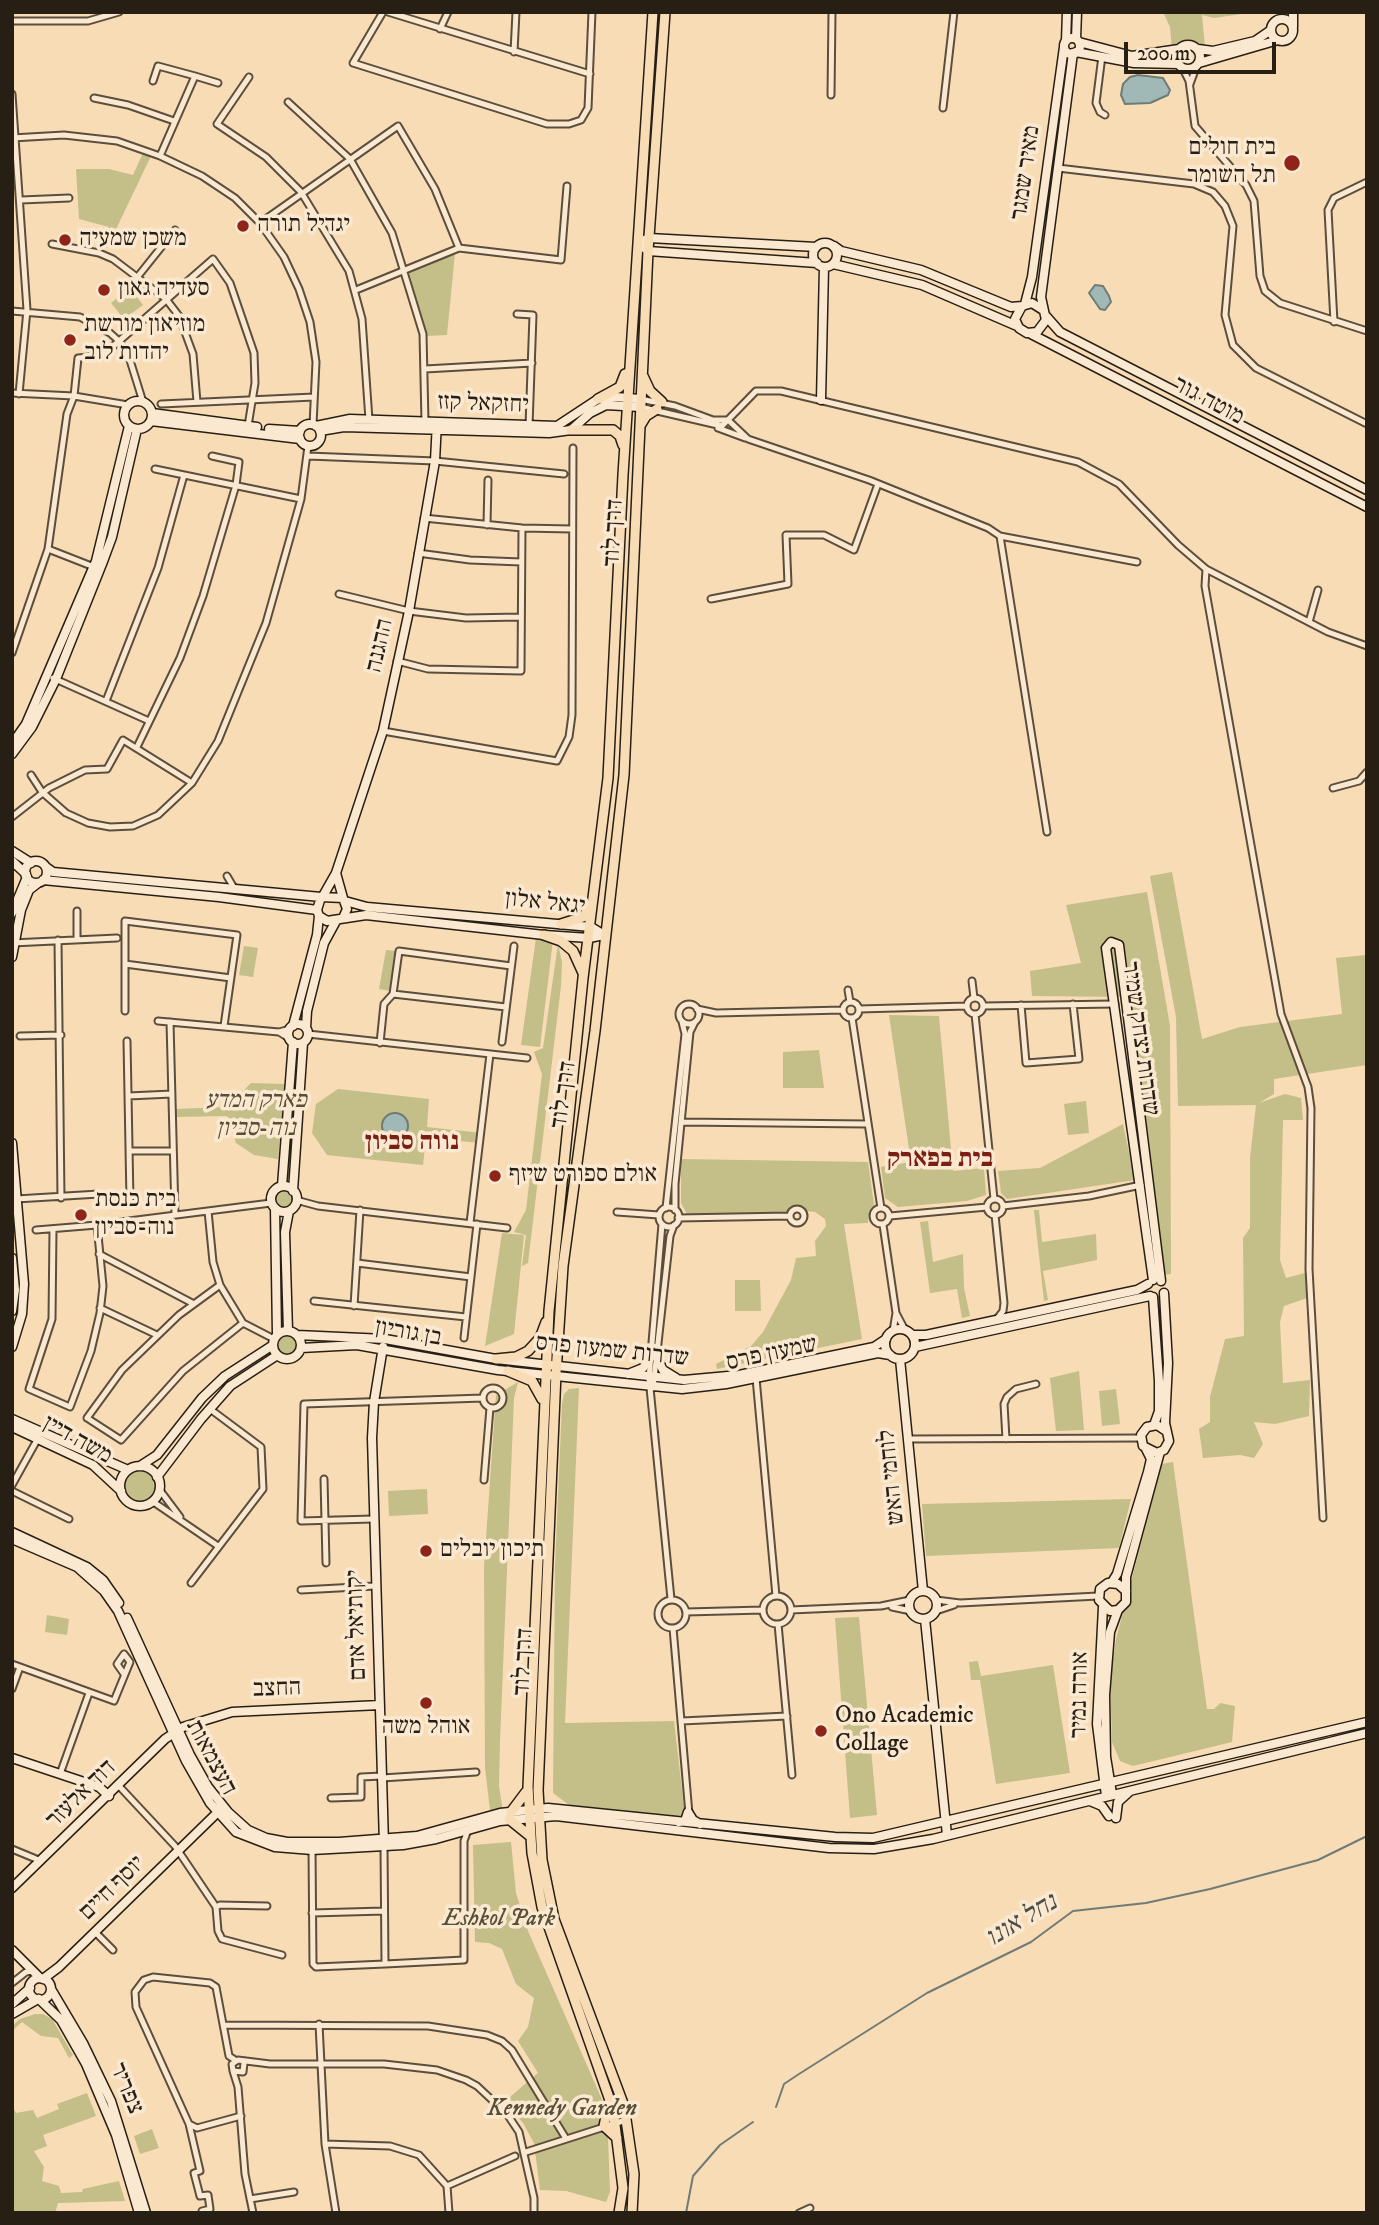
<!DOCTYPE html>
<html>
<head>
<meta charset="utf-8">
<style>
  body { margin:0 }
  #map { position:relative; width:1379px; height:2225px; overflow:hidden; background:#f7dcb6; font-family:"IM FELL DW Pica",serif }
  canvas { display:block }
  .frame { position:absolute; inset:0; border:14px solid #281f14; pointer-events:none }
  .scale { position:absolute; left:1124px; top:42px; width:152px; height:32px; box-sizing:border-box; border:4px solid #281f14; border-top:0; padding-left:9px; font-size:21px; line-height:24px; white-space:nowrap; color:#281f14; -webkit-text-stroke:5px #fae8d0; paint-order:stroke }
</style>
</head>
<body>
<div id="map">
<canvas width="1379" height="2225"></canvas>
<div class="frame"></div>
<div class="scale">200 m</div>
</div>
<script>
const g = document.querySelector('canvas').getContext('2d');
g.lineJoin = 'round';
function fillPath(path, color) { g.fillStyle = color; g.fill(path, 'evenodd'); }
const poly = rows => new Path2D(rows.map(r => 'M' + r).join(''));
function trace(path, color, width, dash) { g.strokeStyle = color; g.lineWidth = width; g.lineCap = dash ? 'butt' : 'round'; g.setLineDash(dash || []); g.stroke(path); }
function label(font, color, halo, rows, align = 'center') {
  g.font = font + ' "IM FELL DW Pica","Frank Ruhl Libre",serif'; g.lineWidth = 7; g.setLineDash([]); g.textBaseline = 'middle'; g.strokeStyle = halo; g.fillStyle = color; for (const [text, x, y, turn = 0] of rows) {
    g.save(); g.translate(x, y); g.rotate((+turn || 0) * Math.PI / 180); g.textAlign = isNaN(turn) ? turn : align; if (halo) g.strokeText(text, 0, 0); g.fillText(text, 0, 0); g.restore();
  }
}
fillPath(poly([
  [1163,12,1256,12,1214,18,1202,15,1205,47,1172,49,1170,27],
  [143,153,151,156,107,248,98,245,109,227,79,219,76,169,109,169,133,175],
  [455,253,447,335,426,336,409,272],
  [130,288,143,305,124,319,111,303],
  [1172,872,1202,1039,1240,1027,1342,1014,1336,958,1367,955,1367,1065,1274,1079,1274,1094,1259,1103,1285,1094,1301,1098,1303,1120,1283,1120,1280,1260,1286,1278,1305,1273,1307,1298,1284,1306,1280,1322,1283,1383,1310,1380,1309,1416,1275,1424,1254,1422,1263,1444,1254,1458,1240,1455,1203,1458,1199,1429,1210,1422,1210,1397,1225,1339,1244,1336,1243,1238,1250,1228,1250,1158,1256,1105,1178,1106,1176,1017,1150,876],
  [1147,892,1170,1026,1171,1274,1155,1276,1128,997,1032,996,1030,971,1081,963,1066,905],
  [536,938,553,940,540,1047,521,1045],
  [558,944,562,962,561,986,528,1263,522,1266,526,1235,514,1232,526,1210,542,1074,534,1052,543,1048],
  [244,946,258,948,253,977,239,975],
  [386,950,397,951,391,991,379,989],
  [889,1015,939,1016,953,1171,984,1168,986,1195,967,1201,898,1207,885,1198,881,1167,911,1162],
  [819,1050,824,1088,783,1088,783,1052],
  [251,1083,285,1084,278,1159,254,1155,236,1143,227,1116,174,1117,174,1109,227,1107],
  [338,1089,429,1099,427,1127,482,1133,481,1143,426,1138,423,1165,327,1155,312,1133,316,1104],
  [1086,1101,1089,1133,1068,1135,1064,1104],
  [1123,1124,1135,1180,1007,1199,1001,1193,998,1171,1040,1168],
  [681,1159,868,1162,874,1205,869,1213,868,1223,844,1224,862,1339,717,1369,716,1364,751,1346,763,1332,791,1280,796,1258,816,1256,815,1241,826,1226,825,1219,815,1212,806,1211,801,1206,782,1213,687,1214,681,1203],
  '272 1199a12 12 0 1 1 24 0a12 12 0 1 1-24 0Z',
  [1034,1210,1039,1210,1042,1242,1096,1234,1097,1260,1043,1271,1048,1300,1044,1301],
  [928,1221,933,1262,963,1254,964,1288,970,1316,962,1318,957,1289,930,1293,920,1222],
  [502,1233,524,1235,514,1334,485,1346],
  [735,1280,760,1280,761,1311,735,1311],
  '274 1345a13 13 0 1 1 26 0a13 13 0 1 1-26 0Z',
  [1079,1371,1084,1430,1056,1431,1050,1378],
  [518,1382,514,1398,500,1741,499,1786,503,1812,490,1810,485,1768,484,1567,496,1395],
  [579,1388,565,1723,674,1721,685,1816,591,1809,569,1805,553,1793,555,1566,562,1404,564,1394,569,1389],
  [1116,1389,1120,1424,1102,1426,1099,1391],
  [1173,1462,1207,1709,1214,1709,1220,1703,1235,1706,1232,1742,1133,1766,1120,1761,1112,1742,1110,1680,1116,1639,1162,1464],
  '121 1486a19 19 0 1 1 38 0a19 19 0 1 1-38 0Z',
  [427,1489,428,1514,389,1516,388,1491],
  [1131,1499,1119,1548,926,1556,922,1504],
  [47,1615,69,1619,67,1635,45,1632],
  [859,1617,877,1815,850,1818,835,1618],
  [978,1661,981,1676,1053,1665,1070,1773,996,1784,980,1680,971,1680,969,1662],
  [511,1842,516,1893,528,1931,607,2111,610,2192,606,2202,566,2191,540,2190,534,2143,523,2123,504,2102,538,2073,518,2041,528,2027,534,1998,516,1984,502,1949,489,1943,475,1942,473,1845],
  [35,2014,43,2014,52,2019,73,2055,69,2058,58,2038,41,2036,22,2022,12,2031,12,2026,20,2019],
  [87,2093,96,2116,43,2135,47,2146,34,2151,44,2167,42,2181,59,2186,61,2193,82,2192,83,2189,119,2181,125,2201,58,2203,55,2213,12,2213,12,2105,16,2113,33,2110,37,2118,59,2109,57,2104],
  [152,2129,159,2148,140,2154,134,2136]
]), '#c4be89');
const water = poly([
  [1138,75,1163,78,1170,90,1168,95,1150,103,1125,104,1121,95,1123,84,1130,77,1138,75],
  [1095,285,1103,286,1109,296,1111,302,1105,310,1100,309,1089,293,1095,285],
  '382 1126a13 13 0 1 1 26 0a13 13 0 1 1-26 0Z'
]);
fillPath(water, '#a0b9b7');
trace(water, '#707b76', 2);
trace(poly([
  [776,2107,784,2084,799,2074,927,1993,1031,1942,1073,1911,1146,1903,1210,1889,1318,1860,1367,1836],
  [686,2213,693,2176,720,2145,753,2122]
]), '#707b76', 2);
const street = poly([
  [383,12,353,63,547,124,569,124,581,120,588,108,592,12],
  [388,12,590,74],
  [12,21,88,21,119,12],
  [440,29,448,12],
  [514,52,516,12],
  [1102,56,1096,103,1100,112,1105,115],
  [1182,67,1189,81,1195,126,1246,185,1254,201,1260,276,1265,291,1280,303,1367,331],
  [249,77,217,124,266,157,301,192,349,271,362,319,369,420],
  [153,81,158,66,195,76],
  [1190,84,1197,65],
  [12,94,27,310,19,394],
  [831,95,832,12],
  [94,98,128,105,174,121],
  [288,102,350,159,392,233,423,334,425,422],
  [943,108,954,12],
  [12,138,64,135,117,141,160,156,202,176,235,198,260,223,284,257,299,289,310,322,316,362,313,425],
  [160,156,195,76,218,83],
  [1058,168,1194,184,1213,192,1225,206,1233,226,1225,315,1233,345,1256,368,1367,424],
  [21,200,69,198],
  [260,223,398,126,435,189,459,248],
  [52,244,99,253,113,259,166,299,179,316,193,354,197,402],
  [139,275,175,230],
  [356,290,459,248,561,260,567,186],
  [12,311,80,317,110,333,120,342,129,357,143,402],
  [517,314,533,315,529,426],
  [1334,322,1328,210,1334,198,1367,182],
  [425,369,532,363],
  [12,393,74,396,128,405],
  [640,399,675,406,713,420,728,420],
  [161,404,314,397],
  [640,407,722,426,756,391,781,391,1078,462,1119,484,1178,545,1206,569,1328,632,1367,646],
  [728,420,748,439,869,480,988,528,1000,536,1137,562],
  [718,428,745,438],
  [308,456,435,461,564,474],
  [155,469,301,499],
  [424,518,522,528,572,529],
  [487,525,488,480],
  [1000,536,1047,832],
  [48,549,94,567],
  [418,553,470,560,521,562],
  [1206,569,1205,586,1281,1014,1308,1087,1311,1108,1309,1269,1323,1518],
  [339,594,409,611,466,618,520,617],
  [711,599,788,584,786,535,824,535,854,550,878,484],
  [1309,622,1318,590],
  [12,653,48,549,67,414,74,396,78,358,102,356,213,259,230,283,254,353,255,383,248,426],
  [397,661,428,669,521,671,522,528],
  [53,678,149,721],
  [106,701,158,568,184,475],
  [383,731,557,761,569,737,572,715,573,448],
  [137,747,180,658,203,596,236,485,239,462,212,456],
  [31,775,42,792,66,813,88,823,110,827,133,826,158,815,192,783,218,741,266,623,301,499,308,446],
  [1333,788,1359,781,1367,772],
  [12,817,49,788,85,770,107,769,123,740,192,783],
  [227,876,234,888],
  [77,939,77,911],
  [58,940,61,1198],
  [12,943,117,938],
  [125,964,231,978],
  [972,981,974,998],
  [848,990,850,1002],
  [393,994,506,1007],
  '967 1006a8 8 0 1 1 16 0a8 8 0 1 1-16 0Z',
  '843 1010a8 8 0 1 1 16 0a8 8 0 1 1-16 0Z',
  '679 1014a10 10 0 1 1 20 0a10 10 0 1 1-20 0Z',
  [1021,1005,1026,1063,1079,1059,1073,1004],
  [983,1006,1115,1004],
  [697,1009,716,1013,843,1010],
  [859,1009,967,1006],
  [125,1011,125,921,237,935,224,1026],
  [975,1014,994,1199],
  [852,1018,881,1208],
  [158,1021,279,1032,290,1029],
  [170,1022,175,1214],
  [279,1032,289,1038],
  [308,1034,527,1058],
  [20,1036,61,1035],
  [127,1041,130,1201],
  [502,1042,514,946],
  [380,1043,384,1004,393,994,399,951,511,966],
  [128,1096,172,1094],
  [681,1122,867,1124],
  [129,1151,173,1151],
  [16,1199,99,1194],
  '987 1207a8 8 0 1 1 16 0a8 8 0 1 1-16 0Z',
  [296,1200,318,1206,507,1228],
  [1003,1206,1089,1196,1141,1185],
  '659 1217a10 10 0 1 1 20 0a10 10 0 1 1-20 0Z',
  '873 1216a8 8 0 1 1 16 0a8 8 0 1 1-16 0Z',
  [666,1208,685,1034,682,1022],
  '790 1216a7 7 0 1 1 14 0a7 7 0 1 1-14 0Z',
  [675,1210,675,1184,690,1032,695,1022],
  [208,1211,213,1262,220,1285,243,1323,274,1339],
  [617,1212,659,1215],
  [995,1215,1004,1303,1003,1311,996,1320],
  [890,1216,987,1207],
  [678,1218,789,1216],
  [470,1223,490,1054],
  [662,1224,649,1378,671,1599],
  [883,1225,896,1313,893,1331],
  [53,1229,52,1319,29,1389,70,1407,91,1351,100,1313,103,1286,97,1225],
  [36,1230,97,1225,271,1203],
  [99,1254,194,1304],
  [357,1263,471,1277],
  [220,1285,179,1315,122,1370,87,1418,121,1440,183,1371,243,1323],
  [314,1301,466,1317],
  [354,1306,360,1210],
  [100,1308,157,1335],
  [896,1313,905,1330],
  [464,1338,477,1224],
  [756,1378,776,1596],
  [653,1388,670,1236,674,1225],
  '483 1398a10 10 0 1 1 20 0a10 10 0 1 1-20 0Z',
  [908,1439,1141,1438],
  [1006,1439,1004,1404,1007,1397,1016,1389,1036,1384],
  [324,1479,326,1563],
  [484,1480,490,1408],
  [12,1485,37,1440],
  [159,1489,180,1517],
  [12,1491,69,1519],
  [152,1501,218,1546],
  [373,1519,301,1521,304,1404,483,1398],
  [191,1583,263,1489,261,1447,210,1409],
  [301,1590,375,1586],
  '763 1610a14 14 0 1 1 28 0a14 14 0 1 1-28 0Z',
  '658 1614a14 14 0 1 1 28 0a14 14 0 1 1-28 0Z',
  [936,1600,960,1603,1098,1596],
  [892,1607,911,1611],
  [791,1610,881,1606,910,1600],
  [936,1611,954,1605],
  [686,1612,763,1610],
  [778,1624,792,1775],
  [673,1628,689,1814],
  [12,1664,114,1701,130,1662,124,1654,117,1664,124,1674],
  [12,1689,20,1667],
  [682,1721,787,1716],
  [60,1774,89,1693],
  [382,1778,476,1772],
  [119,1786,175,1846,216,1907],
  [331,1798,361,1797,361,1777,382,1776],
  [12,1849,41,1861],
  [312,1849,313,1964,316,1967,385,1964,384,1847],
  [267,1906,220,1905,216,1907,218,1931,222,1939,282,1955],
  [312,1913,384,1911],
  [95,1932,113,1950],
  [385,1964,464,1960,464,1841,468,1830],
  [12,1983,26,1972,33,1971],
  [319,2024,325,2144,336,2213],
  [224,2025,428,2026,487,2035,502,2041,512,2050,565,2137],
  [244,2063,243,2072,233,2071,232,2064,238,2060,270,2064,384,2064,437,2070,466,2080,477,2086,507,2114,519,2132,534,2198,534,2213],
  [233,2071,238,2087,245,2174,253,2213],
  [189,2124,197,2128,241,2116],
  [325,2144,390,2146,419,2155,447,2186,449,2213],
  [526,2152,626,2120],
  [447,2186,515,2156],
  [250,2199,294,2192],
  [202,2211,210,2209,208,2195,200,2196,194,2173,200,2171,189,2124,136,2007,135,1992,144,1980,153,1977,210,1983,216,1987,229,2056,235,2060],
  [799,2213,810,2208]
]);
const secondary = poly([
  '1271 30a11 11 0 1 1 22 0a11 11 0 1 1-22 0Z',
  [1293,27,1293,12],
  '1064 46a8 8 0 1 1 16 0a8 8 0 1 1-16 0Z',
  [1076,39,1077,12],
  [1066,41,1067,12],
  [1079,42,1132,56,1179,49],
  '1176 57a12 12 0 1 1 24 0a12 12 0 1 1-24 0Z',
  [1198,49,1213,51,1255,41,1271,30],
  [1076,52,1134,63,1178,64],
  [1199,63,1278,40],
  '813 255a12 12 0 1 1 24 0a12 12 0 1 1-24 0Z',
  [834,246,841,251,921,270,1011,307,1022,306],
  [816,247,649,238,638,243,648,251,817,263],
  [833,264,922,285,1017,326],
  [1025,304,1032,277,1064,47],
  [1043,310,1032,303,1022,306,1015,319,1019,328,1027,333,1037,332,1046,320,1041,297,1073,53],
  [1045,315,1060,332,1367,490],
  [1031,334,1367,507],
  [821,400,824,267],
  '124 415a14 14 0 1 1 28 0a14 14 0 1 1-28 0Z',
  [152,413,257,427],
  [151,421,300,439],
  '299 435a11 11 0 1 1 22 0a11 11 0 1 1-22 0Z',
  [316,426,350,419,557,426,598,399,616,397,640,399],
  [269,429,300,431],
  [320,431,344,427,549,433,571,430,590,413,606,405,640,407],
  [12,744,26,724,96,561,129,426],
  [12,754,32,727,56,679,102,564,112,537,137,429],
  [12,851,31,863],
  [12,861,26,874],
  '25 872a11 11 0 1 1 22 0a11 11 0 1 1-22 0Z',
  [46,867,53,872,321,897],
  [336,873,343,898],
  [43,880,219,897,317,910],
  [323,896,336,873,383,731,409,611,435,461,437,422],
  [345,901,367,907,591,927,604,935],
  [12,913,27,877],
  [343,918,347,909,343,898,321,897,317,910,319,916,327,921,366,915,544,935,589,938,604,935],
  [12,957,21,910,29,890,38,883],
  '288 1034a10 10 0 1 1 20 0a10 10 0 1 1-20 0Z',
  [293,1026,317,935,319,916],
  [306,1028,307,1011,324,943,336,921],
  [12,1143,24,1284,22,1314,12,1347],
  [282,1186,293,1042],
  '271 1199a13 13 0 1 1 26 0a13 13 0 1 1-26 0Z',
  [293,1191,303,1043],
  [275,1208,277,1335],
  [12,1258,15,1290,12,1311],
  [1153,1280,1106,948,1111,942,1119,945,1161,1281],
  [1164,1293,1168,1363,1165,1423,1169,1441,1164,1450,1157,1453,1143,1446,1141,1435,1147,1427,1157,1425,1166,1431],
  [1153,1297,1159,1381,1159,1411,1154,1425],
  '885 1344a15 15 0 1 1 30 0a15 15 0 1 1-30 0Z',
  '273 1345a14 14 0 1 1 28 0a14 14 0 1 1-28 0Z',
  [288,1331,285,1232,289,1211],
  [297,1335,385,1339,496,1359,684,1380,739,1375,874,1347,886,1339],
  [912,1335,926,1335,1137,1290,1148,1284],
  [383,1347,374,1402,372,1438,384,1844],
  [915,1347,1150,1296],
  [301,1348,357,1345,498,1370,682,1389,726,1384,878,1353,890,1355],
  [900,1359,923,1591],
  [658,1360,663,1370,676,1378],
  [628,1374,643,1368,652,1355],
  [12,1419,128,1470],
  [12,1427,93,1465,121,1491],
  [140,1466,157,1455,202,1398,225,1376,273,1345],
  '120 1486a20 20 0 1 1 40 0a20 20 0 1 1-40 0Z',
  [157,1477,201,1419,230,1386,276,1356],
  [12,1532,87,1567,103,1580,119,1603],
  [12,1539,77,1567,104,1591,118,1611,186,1761,210,1803,236,1832,275,1847,312,1850,403,1845,436,1839,500,1821,556,1816,829,1848,874,1849,933,1839,1367,1733],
  [1112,1582,1117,1574,1148,1472,1151,1459,1146,1449],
  '909 1605a14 14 0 1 1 28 0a14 14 0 1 1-28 0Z',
  [1126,1591,1118,1584,1108,1583,1100,1589,1099,1600,1110,1611,1118,1610,1126,1602,1126,1577,1160,1452],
  [1103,1607,1097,1724,1106,1796],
  [127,1618,190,1755,208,1787,228,1812,248,1830,266,1838,287,1842,339,1842,417,1836,500,1813,548,1808,835,1837,873,1838,1367,1722],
  [925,1619,947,1835],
  [12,1758,99,1787,109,1796],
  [1112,1794,1106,1757,1105,1695,1110,1632,1118,1610],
  [1090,1801,1102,1806,1109,1816],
  [1116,1818,1118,1802,1129,1792],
  [679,1822,685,1821,688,1812,693,1820,700,1824],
  [12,1888,165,1739,183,1727,232,1712,380,1705],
  [12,1950,40,1978],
  '29 1989a11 11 0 1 1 22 0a11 11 0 1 1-22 0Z',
  [43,1979,59,1967,220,1810],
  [51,1989,83,2043,111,2101,146,2213],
  [39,1999,61,2020,86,2064,116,2135,139,2213],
  [12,2004,30,1988],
  [12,2014,38,1999]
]);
const primary = poly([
  [643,376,650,391,662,402],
  [598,399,620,387,625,374],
  [640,426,646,416,657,409],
  [571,430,613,430,620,436,623,445],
  [561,924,583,917,591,905],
  [544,935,561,941,573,951,583,973],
  [496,1359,516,1357,528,1351,540,1338,546,1322],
  [508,1371,532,1381,542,1399],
  [511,1812,526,1792],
  [509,1819,530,1836],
  [609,2103,604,2126,617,2138],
  [619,2213,623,2188,613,2109,542,1907,532,1853,528,1787,549,1311,583,978,608,778,623,475,653,12],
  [632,2213,634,2174,624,2106,554,1919,542,1860,538,1790,556,1373,563,1266,595,1031,624,775,648,251,665,12]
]);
trace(street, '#5c4e3c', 9);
trace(secondary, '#281f14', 11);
trace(primary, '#281f14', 12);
trace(street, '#fae8d0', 5);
trace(secondary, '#fae8d0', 8);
trace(primary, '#f7dcb6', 9);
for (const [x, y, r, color] of [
  [1292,163,9,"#8f2418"],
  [243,226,7,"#8f2418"],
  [65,240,7,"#8f2418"],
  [104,290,7,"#8f2418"],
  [70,340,7,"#8f2418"],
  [495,1176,7,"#8f2418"],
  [81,1215,7,"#8f2418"],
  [426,1551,7,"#8f2418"],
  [426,1703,7,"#8f2418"],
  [821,1731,7,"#8f2418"]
]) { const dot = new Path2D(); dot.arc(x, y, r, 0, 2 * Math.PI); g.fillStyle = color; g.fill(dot); trace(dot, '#fae8d0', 2.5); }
label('24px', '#281f14', '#fae8d0', [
  ["בית חולים",1276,149,"right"],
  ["תל השומר",1276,177,"right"],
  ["יגדיל תורה",257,226],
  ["משכן שמעיה",79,240],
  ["סעדיה גאון",118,290],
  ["מוזיאון מורשת",84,326],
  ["יהדות לוב",84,354],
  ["אולם ספורט שיזף",509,1176],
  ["בית כנסת",95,1201],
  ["נוה-סביון",95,1229],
  ["תיכון יובלים",440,1551],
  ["Ono Academic",835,1717],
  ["Collage",835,1745],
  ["אוהל משה",426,1728,"center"]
], 'left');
label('24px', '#281f14', '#fae8d0', [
  ["מאיר שמגר",1027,173,-82],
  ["מוטה גור",1208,402,28],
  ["יחזקאל קזז",483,405,2],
  ["דרך לוד",615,533,-87],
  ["ההגנה",381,646,-77],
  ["יגאל אלון",545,904,6],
  ["שדרות יצחק שמיר",1139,1039,82],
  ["דרך לוד",565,1095,-82],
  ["בן גוריון",408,1334,10],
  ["שדרות שמעון פרס",612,1352,6],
  ["שמעון פרס",772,1355,-12],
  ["משה דיין",77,1441,29],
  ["לוחמי האש",893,1477,-96],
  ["יקותיאל אדם",358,1625,-92],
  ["דרך לוד",525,1662,-87],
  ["החצב",277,1690,-2],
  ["אורה נמיר",1081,1695,-89],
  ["העצמאות",210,1758,62],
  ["דוד אלעזר",82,1795,-44],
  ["יוסף חיים",113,1889,-44],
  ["צפריר",125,2089,67]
]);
label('italic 24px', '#574f37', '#fae8d0', [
  ["פארק המדע",256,1102],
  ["נוה-סביון",256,1130],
  ["Eshkol Park",499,1920],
  ["Kennedy Garden",562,2110]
]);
label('bold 26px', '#7a1f14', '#fae8d0', [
  ["נווה סביון",412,1144],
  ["בית בפארק",940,1161]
]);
label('italic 26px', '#4c4d45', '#fae8d0', [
  ["נחל אונו",1022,1922,-31]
]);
</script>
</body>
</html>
